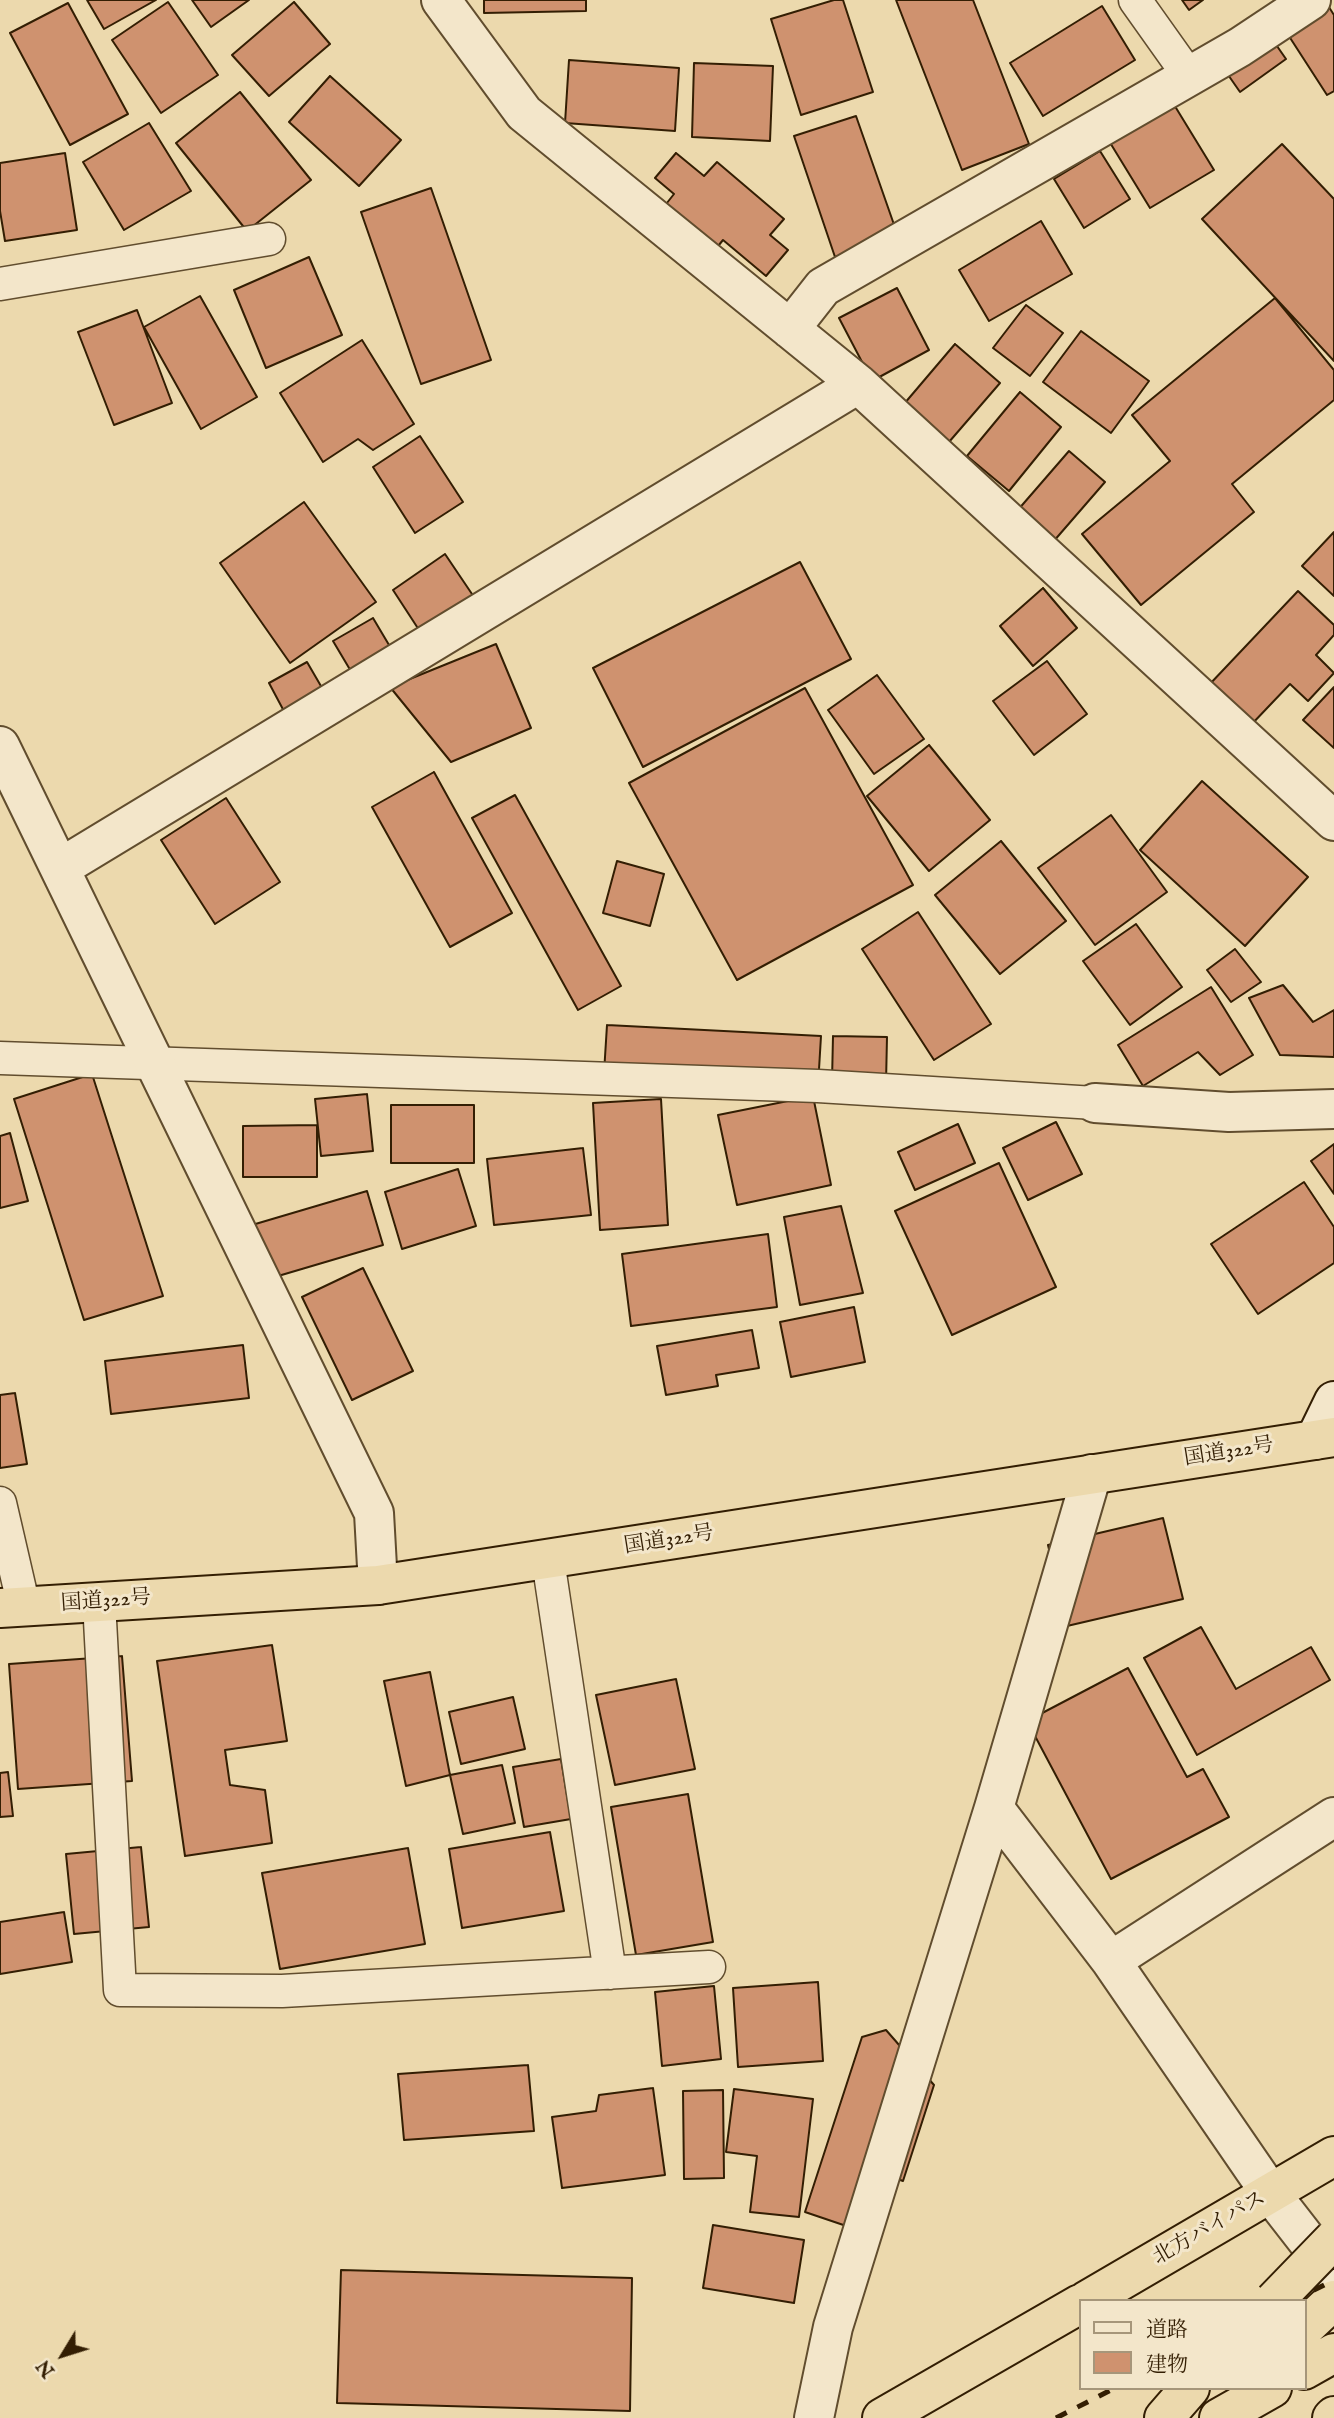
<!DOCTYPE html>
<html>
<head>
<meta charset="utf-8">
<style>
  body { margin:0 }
  #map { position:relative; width:1334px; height:2418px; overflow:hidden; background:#ecd9ad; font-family:"IM FELL English","Noto Serif JP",serif }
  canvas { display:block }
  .legend { position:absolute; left:1079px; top:2299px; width:228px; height:91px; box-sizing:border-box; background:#f3e6ca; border:2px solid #a6967a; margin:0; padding:9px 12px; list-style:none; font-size:21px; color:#331e03 }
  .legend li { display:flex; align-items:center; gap:14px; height:35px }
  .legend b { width:35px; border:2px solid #a6967a }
  .north { position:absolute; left:28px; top:2320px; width:70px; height:70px; -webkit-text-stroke:5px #f3e6ca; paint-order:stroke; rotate:232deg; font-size:19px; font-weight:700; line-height:28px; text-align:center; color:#331e03 }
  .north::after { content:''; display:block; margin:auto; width:24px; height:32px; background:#331e03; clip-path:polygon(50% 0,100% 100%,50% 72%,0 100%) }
</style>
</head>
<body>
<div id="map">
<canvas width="1334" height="2418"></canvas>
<ul class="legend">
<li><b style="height:9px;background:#f3e6ca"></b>道路</li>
<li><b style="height:19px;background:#cf926f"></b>建物</li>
</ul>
<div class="north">N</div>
</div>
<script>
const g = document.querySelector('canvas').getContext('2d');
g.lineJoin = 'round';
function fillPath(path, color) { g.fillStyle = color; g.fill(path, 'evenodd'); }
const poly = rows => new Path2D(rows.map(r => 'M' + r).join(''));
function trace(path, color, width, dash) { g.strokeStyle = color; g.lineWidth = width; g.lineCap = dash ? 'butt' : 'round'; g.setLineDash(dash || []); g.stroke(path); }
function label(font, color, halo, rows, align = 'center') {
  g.font = font + ' "IM FELL English","Noto Serif JP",serif'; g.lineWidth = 6; g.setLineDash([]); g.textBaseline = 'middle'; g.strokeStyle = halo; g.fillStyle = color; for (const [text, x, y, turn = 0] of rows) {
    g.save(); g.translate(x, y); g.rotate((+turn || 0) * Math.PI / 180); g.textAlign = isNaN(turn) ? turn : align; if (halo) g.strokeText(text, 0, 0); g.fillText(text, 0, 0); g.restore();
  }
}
const building = poly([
  [87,0,156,0,104,29,87,0],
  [192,0,249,0,211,27,192,0],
  [484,0,586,0,586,11,484,13,484,0],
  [834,0,843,0,873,92,801,115,771,19,834,0],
  [896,0,973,0,1029,144,962,170,896,0],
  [1182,0,1203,0,1189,10,1182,0],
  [168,2,218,75,161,113,112,40,168,2],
  [294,2,330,44,269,96,232,55,294,2],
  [68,3,128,114,70,145,10,33,68,3],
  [1327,4,1334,15,1334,91,1327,95,1285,30,1327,4],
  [1102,6,1135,60,1043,116,1010,63,1102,6],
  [1270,36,1286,59,1240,92,1224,69,1270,36],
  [569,60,679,68,675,131,565,123,569,60],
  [694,63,773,66,770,141,692,137,694,63],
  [330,76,401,140,359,186,289,122,330,76],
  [240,92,311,180,247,231,176,143,240,92],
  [1173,103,1214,170,1150,208,1109,141,1173,103],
  [856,116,898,236,835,257,794,136,856,116],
  [149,123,191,191,124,230,83,162,149,123],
  [1282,144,1334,199,1334,361,1202,219,1282,144],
  [1100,151,1130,199,1084,228,1054,179,1100,151],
  [65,153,77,230,5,241,0,211,0,163,65,153],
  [676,153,704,176,717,162,784,219,770,235,788,250,766,276,723,240,710,256,659,213,674,194,655,178,676,153],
  [431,188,491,360,421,384,361,212,431,188],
  [1041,221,1072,274,989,321,959,270,1041,221],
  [309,257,342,335,266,368,234,290,309,257],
  [897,288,929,350,872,381,839,318,897,288],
  [200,296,257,397,201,429,144,327,200,296],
  [1275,298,1334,370,1334,400,1232,484,1254,512,1141,605,1082,534,1170,461,1132,415,1275,298],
  [1026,305,1063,333,1030,376,993,348,1026,305],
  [137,310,172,403,114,425,78,332,137,310],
  [1081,331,1149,381,1111,433,1043,382,1081,331],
  [362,340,414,424,373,450,358,439,323,462,280,393,362,340],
  [955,344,1000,383,949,442,904,404,955,344],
  [1020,392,1061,427,1009,491,967,456,1020,392],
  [420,436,463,502,415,533,373,467,420,436],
  [1069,451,1105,482,1053,542,1017,511,1069,451],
  [304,502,376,602,290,663,220,563,304,502],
  [1334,532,1334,596,1302,566,1334,532],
  [445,554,474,597,421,633,393,590,445,554],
  [800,562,851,659,643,767,593,668,800,562],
  [1043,588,1077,628,1033,666,1000,626,1043,588],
  [1298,591,1334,625,1334,635,1316,655,1334,673,1308,701,1290,684,1250,726,1208,686,1298,591],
  [373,618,392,650,352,673,333,641,373,618],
  [496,644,531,728,451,762,390,687,496,644],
  [1047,661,1087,714,1034,755,993,701,1047,661],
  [307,662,325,693,286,715,269,683,307,662],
  [877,675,924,739,874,774,828,710,877,675],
  [1334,687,1334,748,1303,720,1334,687],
  [805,688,913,885,737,980,629,783,805,688],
  [929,745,990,820,929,871,867,796,929,745],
  [434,772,512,913,450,947,372,807,434,772],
  [1202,781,1308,877,1245,946,1140,850,1202,781],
  [515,795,621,986,578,1010,472,818,515,795],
  [226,798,280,882,215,924,161,840,226,798],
  [1111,815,1167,892,1095,945,1038,868,1111,815],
  [1001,841,1066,921,1000,974,935,895,1001,841],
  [617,861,664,874,650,926,603,913,617,861],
  [918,912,991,1024,934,1060,862,949,918,912],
  [1136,924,1182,987,1130,1025,1083,961,1136,924],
  [1235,949,1261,982,1231,1002,1207,970,1235,949],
  [1283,985,1313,1022,1334,1010,1334,1057,1280,1055,1249,998,1283,985],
  [1211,987,1253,1055,1220,1075,1198,1052,1143,1086,1118,1045,1211,987],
  [607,1025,821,1036,818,1086,604,1073,607,1025],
  [833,1036,887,1037,886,1083,832,1081,833,1036],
  [92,1074,163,1296,84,1320,14,1099,92,1074],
  [367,1094,373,1151,321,1156,315,1099,367,1094],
  [813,1096,831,1185,737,1205,718,1115,813,1096],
  [661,1099,668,1225,600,1230,593,1103,661,1099],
  [391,1105,474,1105,474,1163,391,1163,391,1105],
  [1056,1122,1082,1174,1028,1200,1003,1148,1056,1122],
  [958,1124,975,1163,915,1190,898,1152,958,1124],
  [317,1125,317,1177,243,1177,243,1126,317,1125],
  [10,1133,28,1201,0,1208,0,1136,10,1133],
  [1334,1144,1334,1194,1311,1161,1334,1144],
  [583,1148,591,1215,494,1225,487,1159,583,1148],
  [999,1163,1056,1287,952,1335,895,1211,999,1163],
  [458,1169,476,1226,402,1249,385,1192,458,1169],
  [1304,1182,1334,1227,1334,1263,1258,1314,1211,1244,1304,1182],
  [367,1191,383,1245,268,1279,252,1225,367,1191],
  [841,1206,863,1293,800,1305,784,1217,841,1206],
  [768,1234,777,1307,631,1326,622,1254,768,1234],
  [363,1268,413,1371,352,1400,302,1297,363,1268],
  [854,1307,865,1362,791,1377,780,1322,854,1307],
  [752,1330,759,1368,716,1375,718,1386,666,1395,657,1346,752,1330],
  [243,1345,249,1398,111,1414,105,1361,243,1345],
  [15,1393,27,1464,0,1468,0,1395,15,1393],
  [1163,1518,1183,1599,1067,1626,1048,1545,1163,1518],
  [1201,1627,1236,1689,1311,1647,1330,1680,1197,1755,1144,1658,1201,1627],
  [272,1645,287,1741,225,1750,230,1785,265,1790,272,1843,185,1856,157,1661,272,1645],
  [122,1656,132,1781,18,1789,9,1664,122,1656],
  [1128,1668,1187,1777,1203,1769,1229,1817,1111,1879,1027,1721,1128,1668],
  [430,1672,450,1775,406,1786,384,1681,430,1672],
  [676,1679,695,1769,615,1785,596,1695,676,1679],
  [513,1697,525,1749,461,1764,449,1712,513,1697],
  [561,1759,571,1819,524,1827,513,1767,561,1759],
  [502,1765,515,1823,463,1834,450,1775,502,1765],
  [8,1772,13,1816,0,1817,0,1773,8,1772],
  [688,1794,713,1942,636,1955,611,1807,688,1794],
  [550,1832,564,1911,462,1928,449,1849,550,1832],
  [141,1847,149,1927,74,1934,66,1854,141,1847],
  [408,1848,425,1944,280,1969,262,1873,408,1848],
  [64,1912,72,1962,0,1974,0,1922,64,1912],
  [818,1982,823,2061,738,2067,733,1988,818,1982],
  [714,1986,721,2059,662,2066,655,1992,714,1986],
  [886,2030,934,2085,903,2181,889,2176,870,2234,805,2212,862,2037,886,2030],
  [528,2065,534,2131,404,2140,398,2074,528,2065],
  [653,2088,665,2175,562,2188,552,2117,596,2111,599,2095,653,2088],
  [734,2089,813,2099,799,2217,750,2212,757,2156,726,2152,734,2089],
  [723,2090,724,2178,684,2179,683,2091,723,2090],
  [713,2225,804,2240,794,2303,703,2288,713,2225],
  [341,2270,632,2278,630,2411,337,2403,341,2270]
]);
fillPath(building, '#cf926f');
trace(building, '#331e03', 2);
const lane = poly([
  [1135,0,1189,76],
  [0,284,269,239],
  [0,1058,818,1086,1095,1103],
  [0,1503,24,1607],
  [548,1560,610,1973],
  [99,1602,120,1990,282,1991,709,1967]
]);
const street = poly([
  [441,0,524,113,858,384,1334,821],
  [790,329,823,287,1240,47,1311,0],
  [0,746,374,1513,378,1585],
  [60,868,858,384],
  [1095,1103,1229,1112,1334,1109],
  [994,1808,1111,1961,1271,2194,1334,2275],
  [1111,1961,1334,1817],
  [814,2418,833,2327,994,1808,1092,1474]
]);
const secondary = poly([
  [1315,1440,1334,1401]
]);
const highway = poly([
  [0,1608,378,1585,1334,1437],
  [1086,2301,1334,2156],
  [1304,2328,1334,2300],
  [1304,2370,1334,2353],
  [882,2418,1080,2304],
  [1164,2418,1190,2388],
  [1219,2418,1272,2388],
  [1332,2418,1334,2416]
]);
trace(lane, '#614d2e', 35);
trace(street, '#614d2e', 42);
trace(secondary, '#331e03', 42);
trace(highway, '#331e03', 42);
trace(lane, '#f3e6ca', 32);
trace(street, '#f3e6ca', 38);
trace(secondary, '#f3e6ca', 38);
trace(highway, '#ecd9ad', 38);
trace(poly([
  [1292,2301,1334,2280],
  [1056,2418,1115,2388]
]), '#331e03', 5, [12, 12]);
const highwayBridge = poly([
  [1274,2301,1334,2239]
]);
trace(highwayBridge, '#331e03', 42, []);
trace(highwayBridge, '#ecd9ad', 38);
label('21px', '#331e03', '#f3e6ca', [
  ["国道322号",1229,1453,-9],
  ["国道322号",669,1541,-9],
  ["国道322号",106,1602,-4],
  ["北方バイパス",1210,2229,-30]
]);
</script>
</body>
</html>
